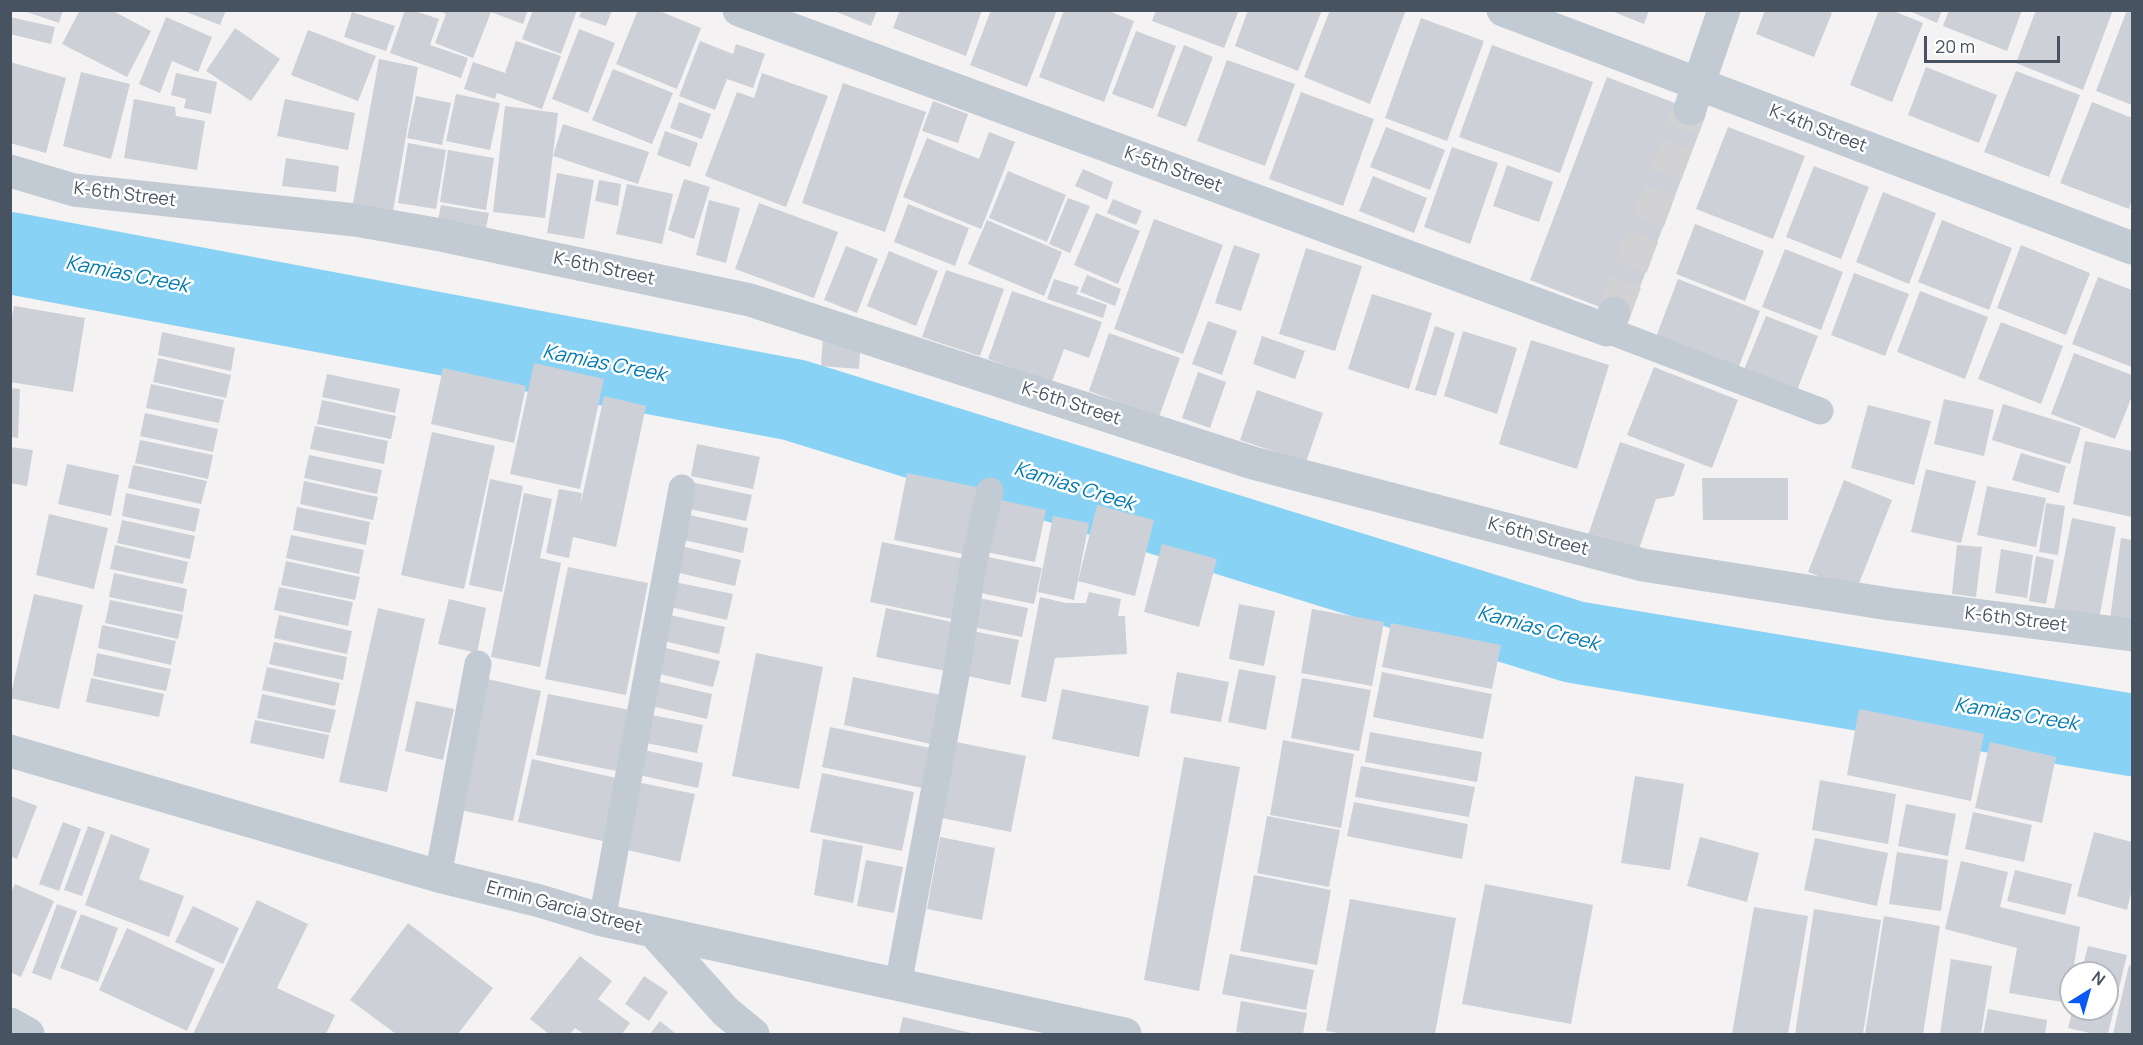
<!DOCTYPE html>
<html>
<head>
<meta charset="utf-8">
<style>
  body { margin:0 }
  #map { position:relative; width:2143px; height:1045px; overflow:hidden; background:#f4f2f2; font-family:Manrope,sans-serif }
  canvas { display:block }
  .frame { position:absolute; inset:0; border:12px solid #485362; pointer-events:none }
  .north { position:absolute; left:2059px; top:961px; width:60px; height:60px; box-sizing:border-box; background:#fff; border:2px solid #b6bac0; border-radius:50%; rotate:37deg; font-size:16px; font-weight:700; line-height:24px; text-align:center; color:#485362 }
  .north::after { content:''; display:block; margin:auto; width:21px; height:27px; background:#0959f7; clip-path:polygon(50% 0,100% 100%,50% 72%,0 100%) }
  .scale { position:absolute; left:1924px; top:36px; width:136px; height:27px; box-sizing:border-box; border:3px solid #485362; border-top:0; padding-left:8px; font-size:18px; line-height:21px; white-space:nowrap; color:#485362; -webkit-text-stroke:4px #fff; paint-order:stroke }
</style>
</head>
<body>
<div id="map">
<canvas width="2143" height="1045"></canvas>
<div class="frame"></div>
<div class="north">N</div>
<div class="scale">20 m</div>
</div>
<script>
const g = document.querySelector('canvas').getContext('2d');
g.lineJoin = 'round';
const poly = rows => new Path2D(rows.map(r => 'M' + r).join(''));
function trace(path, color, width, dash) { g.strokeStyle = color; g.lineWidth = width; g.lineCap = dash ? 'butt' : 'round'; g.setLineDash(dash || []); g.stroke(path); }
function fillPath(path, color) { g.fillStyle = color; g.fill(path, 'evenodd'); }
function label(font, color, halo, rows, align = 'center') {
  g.font = font + ' Manrope,sans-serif'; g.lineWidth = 5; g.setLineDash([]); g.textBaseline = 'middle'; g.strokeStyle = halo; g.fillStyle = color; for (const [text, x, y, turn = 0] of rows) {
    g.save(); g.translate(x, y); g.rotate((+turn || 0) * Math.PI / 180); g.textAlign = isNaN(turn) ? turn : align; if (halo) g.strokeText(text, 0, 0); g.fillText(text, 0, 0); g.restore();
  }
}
trace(poly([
  [10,253,794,400,1574,642,2132,735]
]), '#88d3f5', 82);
fillPath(poly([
  [21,10,63,10,59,23],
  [80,10,111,10,151,31,127,77,62,44],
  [181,10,226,10,220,25],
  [405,10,412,10,439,19,430,45,468,58,461,78,390,53],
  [437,10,528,10,523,24,491,12,473,58,435,43,446,14],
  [533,10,577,10,561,54,522,39],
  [582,10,612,10,606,26,579,17],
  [638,10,657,10,701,28,677,89,616,64],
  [832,10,877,10,871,26],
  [900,10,982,10,966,56,893,28],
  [991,10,1057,10,1027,87,970,65],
  [1064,10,1106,10,1134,21,1104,102,1039,77],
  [1156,10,1239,10,1224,48,1152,21],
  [1248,10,1322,10,1298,71,1235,46],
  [1330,10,1406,10,1370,104,1304,77],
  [1609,10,1649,10,1644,24],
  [1765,10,1826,10,1832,13,1814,57,1756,34],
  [1879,10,1891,10,1923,23,1892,102,1850,85],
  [1907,10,1942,10,1937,23],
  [1949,10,2022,10,2007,51,1943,26],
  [2036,10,2113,10,2083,90,2016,63],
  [2127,10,2132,10,2132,105,2096,91],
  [352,12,395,26,386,51,344,37],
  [10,17,55,27,51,44,10,34],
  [166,17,212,37,198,72,172,61,160,93,139,84],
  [1421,18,1484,41,1447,141,1385,118],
  [235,28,280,59,251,101,206,71],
  [579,29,615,43,588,113,552,99],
  [308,30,376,56,358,101,291,75],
  [1136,31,1176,46,1153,109,1112,94],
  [516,41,561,56,542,109,497,93,495,99,464,89,473,62,505,73],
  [700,41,733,54,736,44,765,54,753,88,727,79,715,110,679,96],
  [1184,45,1213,57,1186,127,1157,116],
  [1492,45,1593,82,1560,173,1459,137],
  [379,59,418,67,393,211,353,203],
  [1227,60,1295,84,1265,166,1197,141],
  [10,62,66,78,46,153,10,143],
  [1926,67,1997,95,1979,143,1908,115],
  [613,69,673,93,652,144,592,120],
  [2016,71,2080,95,2049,177,1984,152],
  [81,72,130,84,111,159,63,146],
  [176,73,217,82,211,114,184,108,186,99,171,95],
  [762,73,828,96,786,207,705,176,737,92,754,98],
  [1607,77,1706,115,1628,318,1530,280],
  [843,83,926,112,885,232,802,203],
  [1301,92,1374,119,1343,206,1269,179],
  [456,94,500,103,490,150,446,141],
  [416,96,451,103,442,145,407,138],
  [134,99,175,107,176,116,205,121,197,170,124,158],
  [285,99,355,113,348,150,277,136],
  [933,101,968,114,958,143,922,131],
  [679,102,711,114,702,139,670,128],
  [2092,102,2132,118,2132,199,2129,209,2060,183],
  [505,106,558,113,545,218,493,212],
  [563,124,649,152,638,184,553,156],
  [1386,127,1445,150,1430,190,1370,167],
  [1728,127,1805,156,1773,239,1696,209],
  [665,131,698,143,690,167,657,155],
  [989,132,1015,142,981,229,903,197,927,138,979,159],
  [408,143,446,150,436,209,398,203],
  [1452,147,1498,163,1470,244,1424,227],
  [448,150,494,158,486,210,440,202],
  [286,158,339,166,336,192,282,186],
  [1507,165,1553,182,1539,222,1493,206],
  [1814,166,1869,187,1841,259,1786,237],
  [1083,169,1113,182,1107,200,1075,186],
  [1008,171,1066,195,1047,242,989,218],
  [557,173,594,180,584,239,547,233],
  [1373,176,1427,198,1414,233,1359,211],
  [684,179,710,187,694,239,668,230],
  [599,180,621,184,618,206,595,201],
  [627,184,673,194,662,244,616,234],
  [1883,192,1936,213,1909,284,1856,262],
  [1068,198,1090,206,1070,253,1049,244],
  [1113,199,1142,211,1136,225,1107,213],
  [709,200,740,208,726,263,696,255],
  [759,203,838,232,814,298,735,269],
  [908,204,969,228,955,266,894,242],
  [441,205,489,213,486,228,438,220],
  [1096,213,1140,231,1118,284,1074,265],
  [1154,219,1223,245,1183,354,1114,329],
  [987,220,1062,252,1044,296,968,264],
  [1942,220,2012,248,1989,310,1918,282],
  [1695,224,1764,251,1745,301,1676,274],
  [1234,245,1260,254,1241,311,1215,303],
  [2021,245,2090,273,2066,335,1997,308],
  [846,246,878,259,857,313,824,300],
  [1306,248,1362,266,1335,351,1279,334],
  [1785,249,1843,272,1821,330,1762,307],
  [889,251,938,271,916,326,867,306],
  [946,270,1004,289,980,356,922,337],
  [1854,273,1909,294,1885,356,1831,335],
  [1087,275,1121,289,1115,306,1080,292],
  [2098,277,2132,290,2132,367,2072,344],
  [1054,279,1079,287,1076,294,1107,305,1103,318,1047,299],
  [1678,279,1760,311,1738,369,1656,337],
  [1012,291,1102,322,1089,358,1064,349,1052,382,988,359],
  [1920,291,1988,317,1965,379,1897,352],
  [1372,294,1432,313,1409,389,1348,369],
  [14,306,85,318,73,392,10,382,10,327],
  [1766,316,1818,336,1796,393,1743,372],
  [1208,321,1237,331,1222,375,1192,364],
  [2001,322,2063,346,2041,404,1978,379],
  [1435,326,1455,333,1436,396,1415,390],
  [1463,331,1517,348,1497,414,1444,396],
  [162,332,235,348,231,371,158,355],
  [1109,333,1180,358,1159,417,1089,391],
  [1262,336,1305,351,1295,379,1253,364],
  [823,337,861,340,859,369,821,366],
  [1531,340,1609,365,1577,469,1499,444],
  [2074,353,2132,375,2132,396,2115,439,2051,414],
  [158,358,231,375,226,398,153,382],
  [534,363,604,379,580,489,510,474],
  [1654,367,1738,400,1712,468,1627,435],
  [443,368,526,386,514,443,431,424],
  [1198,372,1226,382,1210,428,1182,418],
  [327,374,400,389,395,413,322,397],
  [151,384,224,400,219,423,146,408],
  [10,388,20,389,18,438,10,437],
  [1257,390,1323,413,1306,462,1240,440],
  [604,396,646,406,616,547,573,537,569,558,546,553,559,489,582,493,580,507],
  [1944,399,1994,410,1984,456,1934,444],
  [322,400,396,416,391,439,317,424],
  [2003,404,2081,428,2070,464,1992,440],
  [1868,405,1931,421,1914,485,1851,468],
  [145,413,218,429,213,452,140,436],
  [315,426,388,441,384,464,310,449],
  [432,432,495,446,464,589,401,575],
  [140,440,213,455,208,479,135,463],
  [2085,441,2132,451,2132,517,2073,504],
  [1620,442,1685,464,1674,496,1656,499,1637,555,1587,538],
  [697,444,760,457,753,489,691,476],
  [10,447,33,450,27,486,10,483],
  [2021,453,2066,466,2059,493,2012,480],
  [309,455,382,470,377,494,304,478],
  [67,464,119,475,111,516,58,504],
  [133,465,207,481,201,504,128,488],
  [1926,469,1976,481,1961,543,1911,532],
  [907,473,986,489,973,556,894,540],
  [1702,478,1788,478,1788,520,1703,520],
  [490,479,523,486,502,592,469,585],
  [1844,480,1892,500,1856,591,1808,572],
  [304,481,378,497,373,520,300,504],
  [691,482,752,495,746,521,685,508],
  [1987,486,2046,498,2036,547,1977,535],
  [126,493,200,509,195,532,122,516],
  [524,493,552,499,540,558,561,563,540,667,491,657],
  [992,498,1046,510,1035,562,981,551],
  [2046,503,2065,506,2058,555,2039,552],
  [1097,505,1154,520,1135,596,1078,581],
  [297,507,370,522,366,545,293,530],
  [49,514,108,528,94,589,36,575],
  [685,514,748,528,743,553,679,539],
  [1053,516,1089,523,1074,600,1038,592],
  [2072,518,2116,527,2099,619,2054,610],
  [122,520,195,536,190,559,117,543],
  [291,535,364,550,359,574,286,558],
  [2121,538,2132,540,2132,622,2110,619],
  [882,542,964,559,952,619,870,602],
  [1162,544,1217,559,1199,627,1144,612],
  [115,545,188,562,183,584,110,569],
  [1957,545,1982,547,1976,597,1952,594],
  [681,546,741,560,735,586,675,572],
  [2001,549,2033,555,2027,598,1995,593],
  [978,555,1042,568,1034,604,971,591],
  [2036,556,2054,560,2046,604,2029,601],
  [286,561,360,577,355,600,281,585],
  [568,567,648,583,626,695,545,679],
  [114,573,187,589,183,612,109,597],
  [675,582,733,594,727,620,670,607],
  [279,587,353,602,348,626,274,610],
  [1089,592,1121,599,1118,616,1125,616,1127,654,1055,658,1046,702,1021,697,1040,597,1066,603,1086,603],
  [34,594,83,605,59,709,10,698],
  [974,597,1028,608,1022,637,968,626],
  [449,599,486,608,477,653,438,644],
  [110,600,183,615,178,639,105,623],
  [1239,604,1275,611,1264,666,1229,659],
  [378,608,425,619,387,792,339,782],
  [886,608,961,624,951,672,876,657],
  [1312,609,1384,622,1372,686,1301,673],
  [279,615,352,631,347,654,274,638],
  [670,615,725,627,719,654,664,641],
  [1391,623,1501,645,1492,689,1382,667],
  [102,625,176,641,171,665,98,648],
  [967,630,1019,640,1010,685,958,674],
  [274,642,347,657,343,680,269,664],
  [662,647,720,661,713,687,656,673],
  [97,653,171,669,166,691,93,676],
  [756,653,823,667,799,789,732,776],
  [267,667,340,683,335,706,262,690],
  [1239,669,1276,676,1266,730,1228,722],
  [1177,672,1229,682,1221,722,1170,713],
  [1382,672,1492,694,1483,739,1373,717],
  [853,677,941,695,931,744,844,725],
  [91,678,164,694,159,717,86,702],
  [483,678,541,691,513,821,455,809],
  [1302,678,1371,690,1359,751,1291,738],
  [656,681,712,694,707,719,651,706],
  [1062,689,1149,706,1139,757,1052,739],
  [262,694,336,710,330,733,257,718],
  [548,694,630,710,617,771,536,755],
  [416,701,454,709,443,760,405,751],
  [1859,709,1984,734,1971,801,1847,775],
  [647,714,703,725,697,753,641,742],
  [255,720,329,735,324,759,250,743],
  [830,727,930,748,922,788,822,767],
  [1370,732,1482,752,1477,782,1365,762],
  [1283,740,1354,754,1341,828,1270,815],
  [956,742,1026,756,1011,832,942,818],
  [1990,742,2056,757,2042,823,1975,808],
  [644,750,703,763,698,788,639,775],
  [1184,757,1240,767,1199,991,1144,980],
  [532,759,625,780,611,843,518,822],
  [1361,766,1475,787,1469,817,1355,797],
  [822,773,914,792,902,851,810,832],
  [1635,776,1684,784,1670,870,1621,863],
  [1820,780,1896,794,1888,844,1812,830],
  [637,782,695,794,680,862,623,849],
  [10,796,37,806,17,859,10,856],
  [1354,802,1468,824,1462,859,1347,836],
  [1906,804,1956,814,1948,856,1898,846],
  [1973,812,2032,825,2024,862,1965,849],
  [1267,816,1340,830,1329,887,1257,873],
  [63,822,81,829,59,891,39,884],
  [88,826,105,832,82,896,64,890],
  [2094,832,2132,842,2132,889,2127,910,2077,896],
  [111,834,150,849,139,879,184,896,169,937,85,905],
  [940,837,995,848,982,920,927,909],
  [1700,837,1759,853,1747,902,1687,886],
  [1815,838,1888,853,1877,906,1804,890],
  [823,839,863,846,853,903,814,895],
  [1897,852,1948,860,1941,911,1889,904],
  [866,860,903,867,894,913,857,906],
  [1961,861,2008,872,2000,907,2080,927,2068,1003,2009,993,2017,948,1945,929],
  [2015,870,2072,884,2065,915,2007,901],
  [1254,875,1331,890,1317,965,1240,951],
  [15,884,54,901,21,977,10,972,10,894],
  [1485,884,1593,905,1571,1024,1462,1004],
  [1350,899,1456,918,1435,1034,1345,1034,1326,1031],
  [257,900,308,924,277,988,335,1015,326,1034,193,1034],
  [57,904,77,911,51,980,32,973],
  [193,906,239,928,223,964,175,942],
  [1754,907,1808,916,1788,1034,1732,1034],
  [1814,909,1881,920,1863,1034,1795,1034],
  [81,914,118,928,98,982,60,968],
  [1884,916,1940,926,1923,1034,1865,1034],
  [408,923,493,988,458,1034,396,1034,350,1000],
  [127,928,215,969,187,1031,99,990],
  [2088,946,2127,955,2108,1034,2094,1034,2068,1028,2073,1009,2107,1009,2107,973,2081,973],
  [1230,954,1314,970,1306,1010,1222,994],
  [580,956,612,981,598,999,630,1023,622,1034,584,1034,575,1028,570,1034,549,1034,530,1019],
  [1951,959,1992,966,1981,1034,1940,1034],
  [2129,965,2132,966,2132,1034,2113,1034],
  [644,976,668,992,649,1021,625,1004],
  [1241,1001,1307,1013,1303,1034,1251,1034,1236,1032],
  [1988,1009,2047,1020,2045,1034,1983,1034],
  [903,1017,975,1034,899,1034],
  [660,1021,676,1034,650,1034]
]), '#ced0d8');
trace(poly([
  [1614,313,1690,109]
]), '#d2d2d5', 33, [33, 16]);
trace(poly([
  [1607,330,1820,411],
  [438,876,478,664],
  [602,920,682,488],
  [898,985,956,675,973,566,990,491]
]), '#c2cbd4', 27);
trace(poly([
  [739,10,1607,330,1614,313],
  [1503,10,2132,248],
  [1690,109,1724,10],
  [10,171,74,190,355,220,441,235,750,300,1253,463,1643,565,1889,604,2132,635],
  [10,751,438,876,540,901,602,920,1125,1034],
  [654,932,726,1012,753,1034],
  [10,1024,28,1034]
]), '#c2cbd4', 33);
label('18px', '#485362', '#fff', [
  ["K-4th Street",1818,129,21],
  ["K-5th Street",1173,170,20],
  ["K-6th Street",125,195,7],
  ["K-6th Street",604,269,12],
  ["K-6th Street",1071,404,18],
  ["K-6th Street",1538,537,15],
  ["K-6th Street",2016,620,7],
  ["Ermin Garcia Street",564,908,15]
]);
label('italic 20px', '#017cb3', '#fff', [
  ["Kamias Creek",127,275,11],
  ["Kamias Creek",604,364,11],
  ["Kamias Creek",1074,487,17],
  ["Kamias Creek",1538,629,15],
  ["Kamias Creek",2016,715,9]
]);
</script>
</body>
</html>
